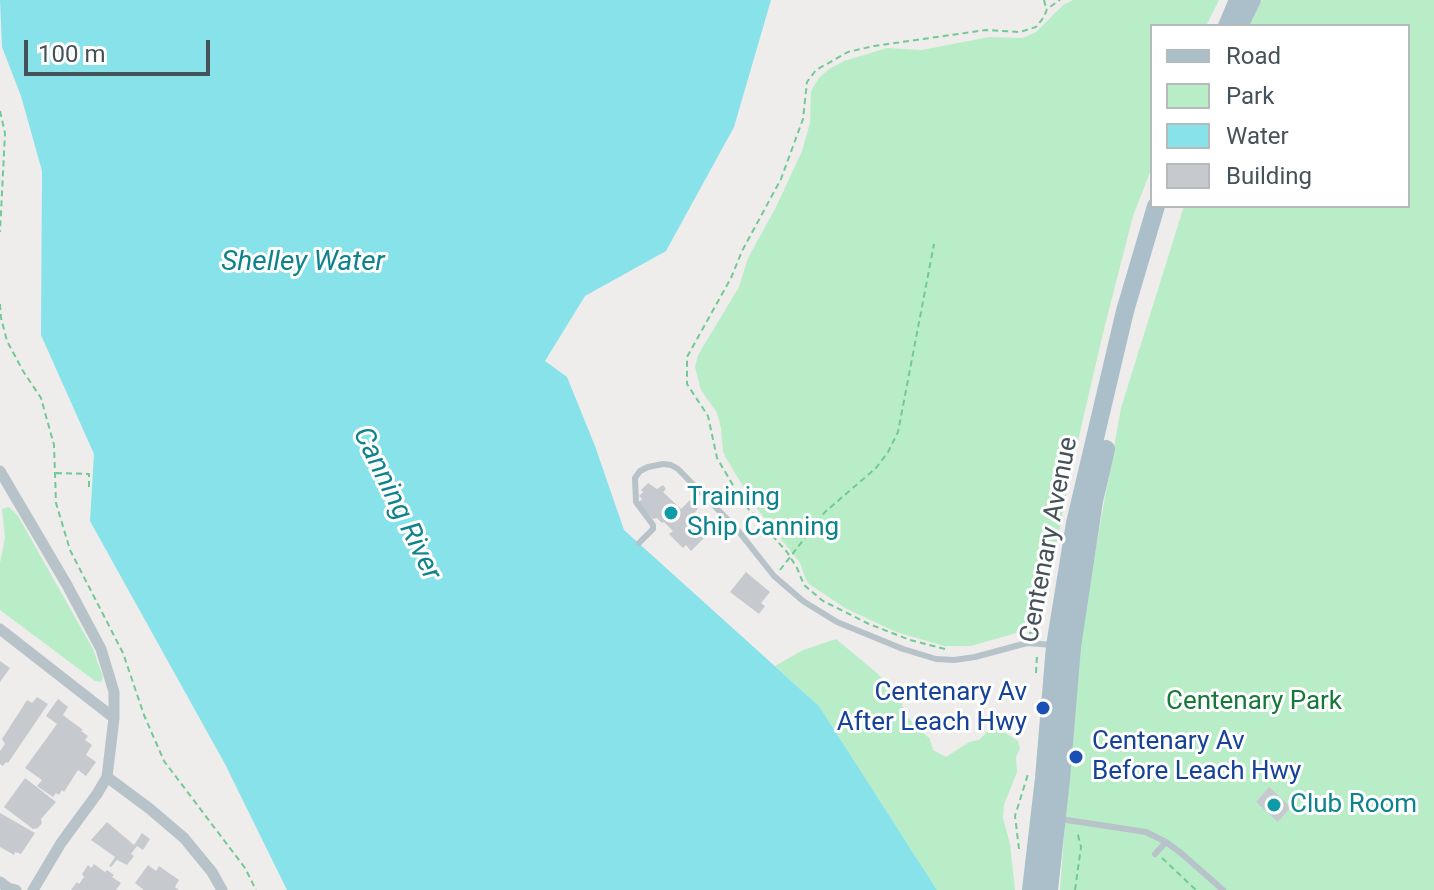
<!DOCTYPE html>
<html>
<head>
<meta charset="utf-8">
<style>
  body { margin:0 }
  #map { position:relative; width:1434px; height:890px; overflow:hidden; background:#efecec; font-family:Roboto,sans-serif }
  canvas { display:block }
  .legend { position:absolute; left:1150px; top:24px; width:260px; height:184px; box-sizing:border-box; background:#fff; border:2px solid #b5babd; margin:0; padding:10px 14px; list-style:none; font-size:24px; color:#455259 }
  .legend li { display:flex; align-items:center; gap:16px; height:40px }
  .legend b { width:40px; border:2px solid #b5babd }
  .scale { position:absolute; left:24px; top:40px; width:186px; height:36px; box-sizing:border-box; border:4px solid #455259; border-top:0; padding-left:10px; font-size:24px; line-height:28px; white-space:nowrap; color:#455259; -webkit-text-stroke:6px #fff; paint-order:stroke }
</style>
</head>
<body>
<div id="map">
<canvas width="1434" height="890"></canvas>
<ul class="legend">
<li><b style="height:10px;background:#abbfcb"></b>Road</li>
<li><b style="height:22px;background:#b9edc7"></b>Park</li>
<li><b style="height:22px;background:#87e2ea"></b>Water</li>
<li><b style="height:22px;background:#c6cacf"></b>Building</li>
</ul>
<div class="scale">100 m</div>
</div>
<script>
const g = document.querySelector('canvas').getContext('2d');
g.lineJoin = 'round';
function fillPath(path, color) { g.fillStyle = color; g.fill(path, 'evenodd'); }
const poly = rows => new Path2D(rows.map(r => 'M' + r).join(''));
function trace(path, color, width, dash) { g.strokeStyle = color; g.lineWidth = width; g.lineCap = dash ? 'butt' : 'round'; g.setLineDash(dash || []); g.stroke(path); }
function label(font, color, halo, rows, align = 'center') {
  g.font = font + ' Roboto,sans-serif'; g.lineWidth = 6; g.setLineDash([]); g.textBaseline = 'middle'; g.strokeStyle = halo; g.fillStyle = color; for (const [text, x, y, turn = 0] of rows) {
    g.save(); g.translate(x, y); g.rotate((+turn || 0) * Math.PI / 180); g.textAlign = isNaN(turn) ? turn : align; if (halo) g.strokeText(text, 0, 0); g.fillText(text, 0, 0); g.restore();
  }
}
fillPath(poly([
  [1073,0,1219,0,1206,26,1152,26,1152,167,1133,216,1104,329,1070,475,1042,618,1037,627,971,646,944,646,896,632,845,608,809,584,806,580,800,563,755,506,726,458,723,451,721,428,717,413,701,390,695,367,698,355,739,287,748,258,776,207,802,151,810,123,811,91,819,78,829,69,844,61,887,48,922,50,989,37,1023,38,1036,32,1063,5],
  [1262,0,1434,0,1434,890,1060,890,1078,647,1121,408,1184,206,1408,206,1408,26,1249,26],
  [9,507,18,516,93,649,103,677,101,682,95,681,0,610,0,563,5,538,2,509],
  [836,639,877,673,898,695,907,717,930,739,933,750,946,757,969,742,979,740,992,727,1001,730,1018,741,1020,749,1016,757,1017,772,1004,805,1003,818,1010,844,1015,890,937,890,819,706,775,666,803,650]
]), '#b9edc7');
fillPath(poly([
  [0,0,771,0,734,127,666,251,585,296,545,361,567,377,595,446,624,530,819,706,937,890,287,890,225,764,90,521,94,454,41,335,42,171,21,96,2,47]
]), '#87e2ea');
fillPath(poly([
  [648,483,657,489,663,485,666,489,663,492,681,509,690,500,698,509,689,518,706,536,691,551,686,545,683,548,669,534,673,531,664,522,662,523,657,518,653,519,638,503,642,499,639,496,643,492,641,490],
  [746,572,770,592,761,603,765,606,759,614,730,592],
  [0,661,10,668,0,682],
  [37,697,48,704,8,763,6,762,3,766,0,764,0,751,5,744,2,739,27,700,32,703],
  [58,699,68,707,63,715,83,730,81,731,88,736,85,740,92,745,86,755,96,762,86,776,78,770,64,792,62,790,59,795,56,793,53,797,37,786,42,780,25,768,57,724,46,716],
  [25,778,56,802,41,819,42,823,38,828,33,829,4,807],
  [1269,787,1291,807,1278,822,1256,802],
  [0,813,35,833,21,854,15,852,14,855,0,847],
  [107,822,134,845,142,833,150,839,143,850,137,846,131,854,134,856,127,865,117,860,111,867,109,866,115,857,91,840],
  [94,864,105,872,107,870,114,875,112,877,121,883,116,890,71,890,77,882,79,884,84,877,82,874,88,865,91,868],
  [148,865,156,871,159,866,179,880,175,887,179,890,144,890,135,883]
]), '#c6cacf');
trace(poly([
  [1044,0,1046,8],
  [0,111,5,133,0,232],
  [0,304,1,318,7,341,23,371,41,398,54,445,56,503,70,550,123,653,144,715,164,761,245,868,256,890],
  [56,473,89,474,89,489],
  [780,570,825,512,876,468,888,452,898,432,934,244],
  [1029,633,1040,631],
  [945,649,910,640,869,624,823,601,804,585,797,568,787,552,744,504,717,458,708,416,687,384,687,357,731,278,742,251,781,179,803,119,807,82,816,70,848,52,874,46,986,30,1020,32,1036,27,1044,17,1047,9,1060,0],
  [1036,673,1037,655],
  [1019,849,1015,816,1028,774],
  [1162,858,1196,890],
  [1075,890,1081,847,1077,831]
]), '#72ca93', 2, [6, 4]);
trace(poly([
  [639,543,653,529,653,525,636,502,635,478,640,471,648,467,663,464,671,465,678,469,736,528,774,576,803,601,837,622,903,649,936,659,954,660,975,657,1027,643,1053,645],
  [1060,819,1146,832,1166,842,1181,853,1223,890],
  [1155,854,1166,842]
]), '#b7c3c9', 6);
trace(poly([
  [0,471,67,585,101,649,114,692,114,718,107,777,97,794,61,843,33,890],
  [0,629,114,718],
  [107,777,150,809,184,838,212,872,222,890],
  [0,882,8,888,16,890]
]), '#b7c3c9', 11);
trace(poly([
  [1227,26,1238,0],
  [1239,26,1252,0],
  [1031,890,1044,778,1055,646,1075,523,1125,311,1156,206],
  [1049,890,1061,779,1072,647,1094,501,1106,449]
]), '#abbfcb', 18);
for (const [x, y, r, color] of [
  [671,513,8,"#0f9aa8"],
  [1043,708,8,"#1a4fb4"],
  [1076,757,8,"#1a4fb4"],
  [1274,805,8,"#0f9aa8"]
]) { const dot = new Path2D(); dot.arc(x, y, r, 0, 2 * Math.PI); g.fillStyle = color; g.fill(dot); trace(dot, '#fff', 3); }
label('26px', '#0d838f', '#fff', [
  ["Training",687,498],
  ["Ship Canning",687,528],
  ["Club Room",1290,805]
], 'left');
label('26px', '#455259', '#fff', [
  ["Centenary Avenue",1050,540,-79]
]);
label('26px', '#164399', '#fff', [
  ["Centenary Av",1027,693],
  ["After Leach Hwy",1027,723],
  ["Centenary Av",1092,742,"left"],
  ["Before Leach Hwy",1092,772,"left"]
], 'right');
label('26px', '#17783b', '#fff', [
  ["Centenary Park",1254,702]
]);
label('italic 28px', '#0e838d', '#fff', [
  ["Shelley Water",303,263],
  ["Canning River",396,504,64]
]);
</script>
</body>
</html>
